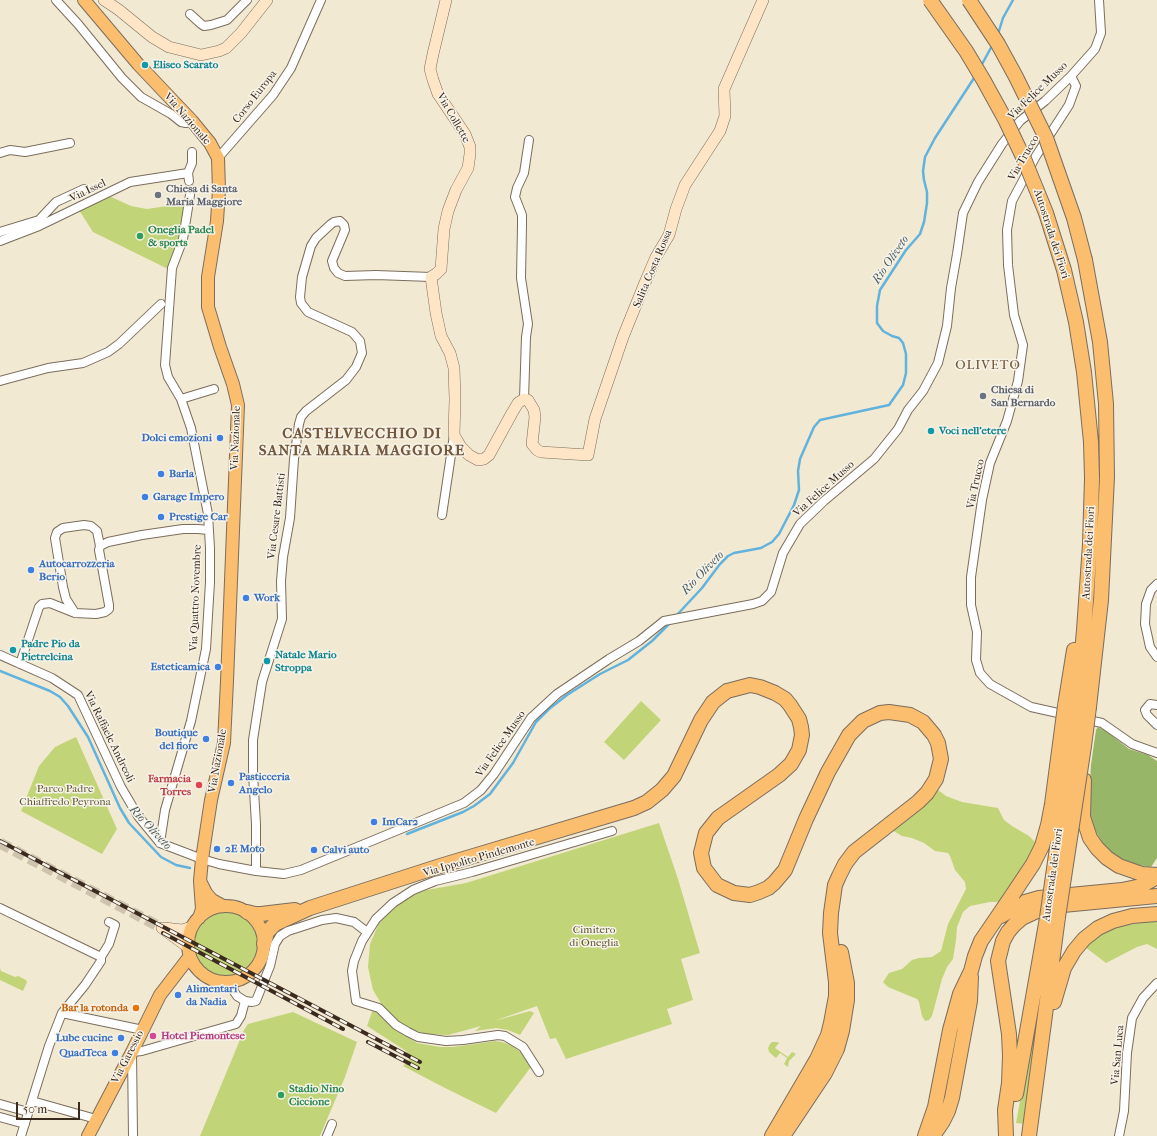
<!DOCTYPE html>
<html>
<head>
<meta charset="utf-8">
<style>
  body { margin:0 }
  #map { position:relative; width:1157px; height:1136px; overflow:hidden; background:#f2e9d2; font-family:"IM FELL French Canon",serif }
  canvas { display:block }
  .scale { position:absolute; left:16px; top:1102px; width:64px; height:18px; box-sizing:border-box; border:2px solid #3b2a1e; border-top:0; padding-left:5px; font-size:12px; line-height:14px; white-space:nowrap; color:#3b2a1e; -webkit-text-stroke:3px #f7f3e8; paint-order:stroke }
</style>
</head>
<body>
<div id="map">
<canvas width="1157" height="1136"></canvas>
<div class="scale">50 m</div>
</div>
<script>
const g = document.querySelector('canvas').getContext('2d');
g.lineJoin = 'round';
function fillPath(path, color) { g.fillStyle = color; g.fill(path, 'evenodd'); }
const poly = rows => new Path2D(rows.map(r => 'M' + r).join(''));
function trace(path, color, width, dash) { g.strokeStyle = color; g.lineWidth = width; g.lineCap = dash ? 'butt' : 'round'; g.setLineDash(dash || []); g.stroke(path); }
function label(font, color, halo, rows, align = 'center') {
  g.font = font + ' "IM FELL French Canon",serif'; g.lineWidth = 3; g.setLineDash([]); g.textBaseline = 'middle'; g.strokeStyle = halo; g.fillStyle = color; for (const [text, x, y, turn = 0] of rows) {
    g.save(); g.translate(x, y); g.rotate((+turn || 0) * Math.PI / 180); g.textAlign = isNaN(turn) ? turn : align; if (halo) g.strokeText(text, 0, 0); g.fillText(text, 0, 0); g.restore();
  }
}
fillPath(poly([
  [109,196,131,206,147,209,173,205,182,201,186,202,180,232,168,269,93,232,79,210],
  [641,701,661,720,624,760,604,742],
  [76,737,117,829,102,854,21,811,39,766,55,747],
  [938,790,946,796,962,802,998,808,1004,820,1012,826,1029,836,1036,843,1032,857,1000,902,990,902,970,906,963,912,957,927,956,940,953,959,947,967,942,979,932,1016,929,1020,925,1021,922,1016,919,1002,917,999,888,987,883,982,889,973,902,969,912,960,919,958,932,957,941,951,948,924,966,889,965,882,955,870,950,856,948,853,935,851,924,843,912,838,902,836,892,830,933,796],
  [659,823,678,879,700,953,681,959,693,1000,667,1009,672,1024,566,1059,556,1038,550,1039,537,1006,494,1021,530,1011,534,1013,520,1035,508,1030,496,1028,475,1031,481,1026,448,1035,425,1034,403,1025,385,1010,373,990,368,967,370,944,379,923,395,906,405,898,427,890,466,883],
  '192 944a33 33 0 1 1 66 0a33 33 0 1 1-66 0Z',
  [1157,920,1157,949,1147,944,1137,947,1106,963,1085,947,1101,934,1116,927],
  [0,968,1,971,15,977,18,976,26,980,27,982,23,991,0,980],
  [1038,1003,1041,1003,1024,1124,1016,1123],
  [373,1009,393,1028,417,1043,440,1047,453,1047,495,1041,502,1042,511,1045,522,1053,531,1067,496,1113,443,1087,403,1066,409,1061,408,1054,406,1051,367,1026],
  [293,1012,357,1042,345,1077,320,1136,200,1136,244,1030,248,1024],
  [777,1042,779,1043,775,1048,788,1057,792,1052,796,1054,789,1061,788,1067,784,1064,787,1058,780,1053,776,1058,769,1052,768,1048,770,1044,772,1042]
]), '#c1d578');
fillPath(poly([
  [1098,727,1106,731,1129,749,1148,755,1157,761,1157,858,1151,867,1131,864,1122,860,1106,849,1096,832,1088,814,1091,765,1096,730]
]), '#98b668');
trace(poly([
  [998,34,1003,18,1013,0],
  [981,66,993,44],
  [676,616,702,588,720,564,728,556,734,553,761,548,772,542,779,534,794,505,799,490,798,471,800,459,814,427,820,420,889,405,903,385,906,373,906,354,903,343,899,338,892,336,883,331,877,323,877,306,880,290,906,250,920,234,924,222,927,203,927,192,924,180,923,171,925,157,935,138,976,75],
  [0,671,50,691,60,697,68,706,88,737,120,808,129,823,161,857,176,865,190,868],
  [407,834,463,812,474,806,490,794,513,763,536,722,549,709,567,695,600,674,628,660,652,641,670,623]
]), '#61b3dd', 2.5);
trace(poly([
  [189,181,190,195]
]), '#cdc3ae', 8, [8, 4]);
trace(poly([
  [0,843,162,928]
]), '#cdc3ae', 11, [11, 5.5]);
const street = poly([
  [56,0,78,24,122,78,141,97,171,114,181,122,186,123,192,121],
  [190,14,201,24,204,26,211,25,227,20,247,0],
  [0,153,10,150,25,152,70,143],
  [218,158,273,95,291,68,321,0],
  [189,181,188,173,192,163,192,152],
  [0,232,39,220,56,202,84,189],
  [0,241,39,226,130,182,188,173],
  [0,381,48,368,83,363,108,352,119,344,161,304],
  [181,399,214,389],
  [524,399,526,337,528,324,521,278,522,225,522,215,515,197,517,188,524,173,529,140],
  [442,515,454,435],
  [1157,584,1151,590,1146,604,1145,624,1150,647,1157,657],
  [75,613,66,599,63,587,55,538,57,532,63,528,84,525,91,526,97,531,100,546],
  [0,655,52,678,78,695,121,787,138,816,160,843,202,859,219,864,256,871,284,874,301,870,464,803,481,790,494,774,531,718,557,694,609,659,639,641,664,621,753,604,762,601,771,592,783,553,800,524,824,501,874,459,898,429,908,410,923,391,938,363,947,326,951,288,957,254,963,213,978,182,1002,144,1020,121,1045,101,1071,76,1095,49,1101,33,1099,0],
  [20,664,39,607,42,604,50,603,75,613,96,614,105,612,109,609,109,605,99,550,100,546,108,542,142,535,183,529,198,529,208,530],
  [1157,705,1150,704,1145,710,1147,715,1157,725],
  [1067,715,1031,707,990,684,980,673,976,660,977,632,971,605,971,577,982,500,990,463,1007,421,1018,381,1023,345,1014,315,1008,265,1007,230,1012,201,1036,156,1069,105,1076,86,1071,76],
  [1084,719,1102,723,1132,744,1157,753],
  [160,843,165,810,191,721,206,649,210,582,210,548,208,514,191,428,181,399,168,377,165,365,172,268,183,239,190,195],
  [256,871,256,824,253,774,253,740,262,682,282,619,281,581,283,557,290,518,294,459,299,424,301,417,306,411,346,380,356,367,362,353,360,341,352,332,308,312,301,303,300,297,302,277,311,246,316,238,331,224,334,222,340,221,344,225,345,230,332,261,334,268,338,273,345,276,376,275,431,277],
  [0,908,101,957],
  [234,982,233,990,237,996,245,1001,252,1002,256,1001,270,966,275,944,280,936,288,931,322,920,336,918,354,922,367,932],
  [62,1013,143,1030],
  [539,1072,523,1047,505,1036,498,1035,463,1040,446,1041,418,1037,408,1032,396,1025,379,1008,356,1001,352,971,354,961,362,941,376,919,393,903,413,890,435,881,472,872,612,831],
  [32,1101,96,1119],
  [0,1104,28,1112],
  [0,1117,25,1124],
  [21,1136,49,1046,62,1013,85,985,101,961,101,957,109,944,115,925,109,922],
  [133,1136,132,1052,142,1051,236,1024,241,1016,245,1001],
  [327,1136,332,1124],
  [1119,1136,1124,1111,1127,1053,1132,1018,1143,998,1157,983]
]);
const secondary = poly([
  [104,0,119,10,152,37,169,47,201,55,219,51,226,48,241,33,267,0],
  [446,0,433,54,430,69,433,80,438,94,465,134,470,147,470,154,468,168,456,190,448,211,444,229,441,269,436,274,431,277,436,313,441,336,450,353,454,368,455,399,454,435,461,447,469,455,478,460,484,459,489,455,512,413,518,403,524,399,528,400,534,410,535,417,532,444,537,450,541,452,588,455,595,419,623,337,644,285,656,257,669,235,676,209,685,185,720,131,725,116,724,89,763,0],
  [162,928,188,947],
  [164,928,182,930,192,927]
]);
const primary = poly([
  [84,0,138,64,192,121,210,143,218,158,219,190,217,221,208,277,208,307,220,347,233,384,238,405,227,681,224,743,211,800,202,859,200,881],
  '188 944a38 38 0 1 1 76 0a38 38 0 1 1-76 0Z',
  [199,918,202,909,200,881,206,893,212,900,223,906],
  [88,1136,132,1052,160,995,190,956]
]);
const highway = poly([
  [1085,260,1100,342,1106,404,1107,477,1101,600,1089,707],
  [1064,270,1076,322,1084,372,1091,442,1092,478,1090,544,1084,630,1077,707],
  [1065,706,1074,650],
  [1084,780,1083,817,1090,838,1097,848,1107,858,1119,866,1142,874,1157,875],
  [247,912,255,914,261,914,295,910],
  [1001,916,1025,902,1039,898,1122,890,1141,886,1157,877],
  [264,944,267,932,275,924,310,908,440,866,634,808,647,802,662,790,674,776,701,720,713,702,727,691,750,685,760,687,775,693,785,699,790,705,799,719,801,727,802,735,799,750,791,764,779,775,718,818,706,833,701,853,704,868,717,885,734,893,750,895,759,892,768,888,774,883,785,870,806,819,828,772,849,735,863,721,880,713,889,712,910,715,923,722,934,735,938,743,941,759,936,779,927,793,918,802,854,852,845,864,839,876,835,885,831,913,830,933,836,982,836,996,831,1023,828,1035,817,1059,772,1136],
  [1054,1002,1064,968,1074,951,1084,939,1098,928,1113,921,1132,916,1157,914],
  [1016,1094,1047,918],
  [783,1136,825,1073,837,1049,842,1031,847,1000,847,983,841,952],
  [925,1136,935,1107,950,1030,960,994,971,971,975,956,981,941,1013,894],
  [933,1136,943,1121,948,1111,952,1098,970,1001,971,977],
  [1006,1136,1005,1110,1009,1083,1010,1056,1009,1034,998,961,1003,941,1008,932,1014,925,1022,918,1039,910,1063,905,1157,896],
  [1029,1136,1058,917]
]);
trace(street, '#7b6d5d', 10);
trace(secondary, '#7b6d5d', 12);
trace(primary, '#7b6d5d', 14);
trace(highway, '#7b6d5d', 16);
trace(street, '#fff', 8);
trace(secondary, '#fde5c5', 11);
trace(primary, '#fbbd6e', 12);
trace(highway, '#fbbd6e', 14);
const rail = poly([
  [0,841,420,1062],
  [163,933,343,1029],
  [368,1042,418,1068]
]);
trace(rail, '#3b2a1e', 4);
trace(rail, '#f7f3e8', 2.5, [8]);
const highwayBridge = poly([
  [930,0,966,51,984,81,1006,121,1024,159,1046,213,1064,270],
  [969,0,998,44,1016,77,1046,138,1074,218,1085,260],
  [1013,894,1033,864,1042,846,1048,825,1052,804,1065,706],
  [1058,917,1084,746,1089,707],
  [1047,918,1077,707]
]);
trace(highwayBridge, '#7b6d5d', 16, []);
trace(highwayBridge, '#fbbd6e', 14);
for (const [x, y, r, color] of [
  [145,65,4,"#0f9aa8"],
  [158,195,4,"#6b7280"],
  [140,236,4,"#2e9e5b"],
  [983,396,4,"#6b7280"],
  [931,431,4,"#0f9aa8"],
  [220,438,4,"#3f7fe0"],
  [161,474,4,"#3f7fe0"],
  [145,497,4,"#3f7fe0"],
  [161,517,4,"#3f7fe0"],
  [31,570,4,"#3f7fe0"],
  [246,598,4,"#3f7fe0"],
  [13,650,4,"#0f9aa8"],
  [267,661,4,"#0f9aa8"],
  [218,667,4,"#3f7fe0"],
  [206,739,4,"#3f7fe0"],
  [231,783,4,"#3f7fe0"],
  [199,785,4,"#e0444e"],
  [374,822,4,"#3f7fe0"],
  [217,849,4,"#3f7fe0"],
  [314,850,4,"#3f7fe0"],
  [178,995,4,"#3f7fe0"],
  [136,1008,4,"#e8710a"],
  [153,1036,4,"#d1479c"],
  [121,1038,4,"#3f7fe0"],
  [115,1053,4,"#3f7fe0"],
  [281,1095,4,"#2e9e5b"]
]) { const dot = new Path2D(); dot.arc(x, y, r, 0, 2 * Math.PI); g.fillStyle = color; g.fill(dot); trace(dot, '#f7f3e8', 1.5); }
label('bold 11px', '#0d838f', '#f7f3e8', [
  ["Eliseo Scarato",153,65],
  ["Voci nell'etere",939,431],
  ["Padre Pio da",21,644],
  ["Pietrelcina",21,657],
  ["Natale Mario",275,655],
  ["Stroppa",275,668]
], 'left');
label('11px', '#3b2a1e', '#f7f3e8', [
  ["Via Felice Musso",1038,91,-44],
  ["Corso Europa",255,97,-52],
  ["Via Collette",453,118,60],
  ["Via Nazionale",187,119,49],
  ["Via Trucco",1024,158,-60],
  ["Via Issel",88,191,-26],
  ["Autostrada dei Fiori",1051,234,72],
  ["Salita Costa Rossa",653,269,-67],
  ["Via Nazionale",236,438,-88],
  ["Via Trucco",976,484,-78],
  ["Via Felice Musso",824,489,-42],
  ["Via Cesare Battisti",277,516,-83],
  ["Autostrada dei Fiori",1089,553,-87],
  ["Via Quattro Novembre",196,598,-88],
  ["Via Raffaele Andreoli",109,737,64],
  ["Via Felice Musso",501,744,-55],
  ["Via Nazionale",218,761,-80],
  ["Via Ippolito Pindemonte",479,858,-16],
  ["Autostrada dei Fiori",1053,875,-82],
  ["Via San Luca",1118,1055,-85],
  ["Via Garessio",128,1057,-63]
]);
label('bold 11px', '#5b616d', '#f7f3e8', [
  ["Chiesa di Santa",166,189],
  ["Maria Maggiore",166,202],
  ["Chiesa di",991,390],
  ["San Bernardo",991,403]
], 'left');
label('bold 11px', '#27864d', '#f7f3e8', [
  ["Oneglia Padel",148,230],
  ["& sports",148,243],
  ["Stadio Nino",289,1089],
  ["Ciccione",289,1102]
], 'left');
label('bold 11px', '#366cbe', '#f7f3e8', [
  ["Dolci emozioni",212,438,"right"],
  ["Barla",169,474],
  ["Garage Impero",153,497],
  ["Prestige Car",169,517],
  ["Autocarrozzeria",39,564],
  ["Berio",39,577],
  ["Work",254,598],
  ["Esteticamica",210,667,"right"],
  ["Boutique",198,733,"right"],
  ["del fiore",198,746,"right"],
  ["Pasticceria",239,777],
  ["Angelo",239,790],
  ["ImCar2",382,822],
  ["2E Moto",225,849],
  ["Calvi auto",322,850],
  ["Alimentari",186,989],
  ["da Nadia",186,1002],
  ["Lube cucine",113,1038,"right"],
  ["QuadTeca",107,1053,"right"]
], 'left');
label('bold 11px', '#be3a42', '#f7f3e8', [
  ["Farmacia",191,779],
  ["Torres",191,792]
], 'right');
label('11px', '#5c5534', '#f7f3e8', [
  ["Parco Padre",65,789],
  ["Chiaffredo Peyrona",65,802],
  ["Cimitero",594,930],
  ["di Oneglia",594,943]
]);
label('bold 11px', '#c56008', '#f7f3e8', [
  ["Bar la rotonda",128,1008]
], 'right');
label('bold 11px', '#b23c85', '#f7f3e8', [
  ["Hotel Piemontese",161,1036]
], 'left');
label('italic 12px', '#485a61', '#f7f3e8', [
  ["Rio Oliveto",891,260,-56],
  ["Rio Oliveto",703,573,-46],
  ["Rio Oliveto",150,828,47]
]);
g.letterSpacing = '1px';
label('13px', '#72573c', '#f7f3e8', [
  ["OLIVETO",988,366]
]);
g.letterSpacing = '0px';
g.letterSpacing = '1px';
label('bold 15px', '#72573c', '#f7f3e8', [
  ["CASTELVECCHIO DI",362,434],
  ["SANTA MARIA MAGGIORE",362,451]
]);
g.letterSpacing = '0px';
</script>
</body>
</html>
